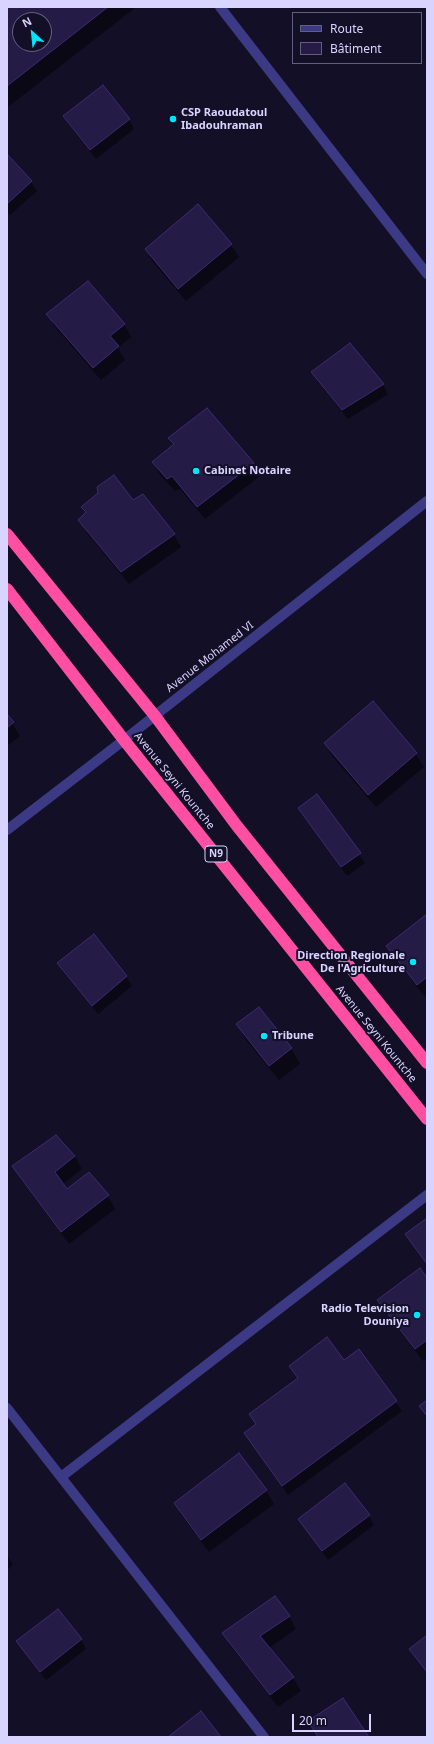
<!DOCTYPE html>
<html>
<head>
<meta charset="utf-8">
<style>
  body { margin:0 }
  #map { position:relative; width:434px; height:1744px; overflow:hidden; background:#130f26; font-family:"Noto Sans",sans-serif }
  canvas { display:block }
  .frame { position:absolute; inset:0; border:8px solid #d9d4ff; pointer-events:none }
  .legend { position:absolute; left:292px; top:12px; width:130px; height:52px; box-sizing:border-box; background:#130f26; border:1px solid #625e7d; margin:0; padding:5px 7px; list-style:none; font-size:12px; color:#d9d4ff }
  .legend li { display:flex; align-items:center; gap:8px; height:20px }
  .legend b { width:20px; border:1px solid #625e7d }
  .north { position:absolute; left:12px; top:12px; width:40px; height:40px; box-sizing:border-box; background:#130f26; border:1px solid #625e7d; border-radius:50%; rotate:333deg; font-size:11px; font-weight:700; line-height:16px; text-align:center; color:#d9d4ff }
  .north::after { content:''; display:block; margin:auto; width:14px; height:18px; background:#00e5ff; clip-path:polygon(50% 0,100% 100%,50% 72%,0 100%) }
  .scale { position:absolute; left:292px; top:1714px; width:79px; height:18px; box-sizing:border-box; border:2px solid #d9d4ff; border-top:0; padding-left:5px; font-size:12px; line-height:14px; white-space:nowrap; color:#d9d4ff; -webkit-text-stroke:3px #130f26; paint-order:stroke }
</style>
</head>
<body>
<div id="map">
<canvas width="434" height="1744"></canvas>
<div class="frame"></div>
<ul class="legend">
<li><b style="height:5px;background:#3d3a85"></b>Route</li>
<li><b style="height:11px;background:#241b47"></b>Bâtiment</li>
</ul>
<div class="north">N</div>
<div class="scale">20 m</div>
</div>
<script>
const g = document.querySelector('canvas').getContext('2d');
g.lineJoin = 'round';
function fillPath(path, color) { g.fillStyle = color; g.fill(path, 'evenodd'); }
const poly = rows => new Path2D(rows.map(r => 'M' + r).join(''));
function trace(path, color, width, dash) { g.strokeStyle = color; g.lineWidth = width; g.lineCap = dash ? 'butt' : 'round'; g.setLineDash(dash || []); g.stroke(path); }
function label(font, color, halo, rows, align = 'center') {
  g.font = font + ' "Noto Sans",sans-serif'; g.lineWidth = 4; g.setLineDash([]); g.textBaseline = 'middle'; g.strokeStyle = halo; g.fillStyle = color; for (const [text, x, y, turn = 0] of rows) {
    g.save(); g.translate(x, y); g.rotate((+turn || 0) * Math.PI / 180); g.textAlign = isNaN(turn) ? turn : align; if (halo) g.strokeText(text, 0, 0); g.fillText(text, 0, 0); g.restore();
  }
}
fillPath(poly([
  [7,7,136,7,8,107],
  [20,20,44,20,44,44,20,44],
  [64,117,129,119,134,129,96,159,70,126],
  [7,155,31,182,37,191,10,215,7,211],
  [198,205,231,245,239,257,186,301,153,262,146,249],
  [48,315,124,324,131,337,118,348,125,360,101,380,55,327],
  [313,373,383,384,388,394,348,419,318,382],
  [169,438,253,463,260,476,205,519,180,489,175,491,160,475,153,462,174,446],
  [99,493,133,501,142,495,174,535,181,547,129,584,87,533,80,521,86,514,82,507],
  [373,703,416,754,424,767,376,807,332,756,325,743],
  [7,715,20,736,7,746],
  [317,795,365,863,347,876,299,809],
  [427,916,427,996,425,997,395,959,388,947],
  [59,964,126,976,132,986,98,1014,64,973],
  [238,1025,291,1048,300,1064,279,1080,246,1040],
  [56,1136,75,1157,82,1169,63,1184,67,1190,108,1196,115,1209,69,1244,21,1179,13,1166],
  [427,1220,427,1265,407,1234],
  [427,1279,427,1358,423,1361,386,1313,379,1300],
  [359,1351,402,1411,288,1495,245,1433,256,1425,250,1414,298,1379,290,1366,344,1362],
  [239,1455,266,1491,274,1504,209,1552,182,1516,175,1504],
  [369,1516,374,1525,328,1560,299,1519],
  [7,1555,13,1565,7,1570],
  [289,1616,296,1629,269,1648,293,1678,301,1691,278,1707,231,1646,223,1633],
  [427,1637,427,1673,411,1650],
  [81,1639,86,1649,46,1680,23,1651,18,1642]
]), '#0007');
const building = poly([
  [7,7,108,7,7,86,7,7],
  [20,20,44,20,44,44,20,44,20,20],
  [103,85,130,119,90,150,63,116,103,85],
  [7,154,32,181,7,204,7,154],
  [198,204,232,244,178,289,145,249,198,204],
  [88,281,125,324,110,336,119,346,93,368,46,314,88,281],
  [350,343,384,384,342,410,311,372,350,343],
  [207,408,254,463,197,507,172,476,167,479,152,462,174,444,168,438,207,408],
  [114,475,133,500,143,494,175,534,121,572,78,520,86,512,81,507,98,493,97,487,114,475],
  [373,701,417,753,368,795,324,743,373,701],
  [7,714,14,722,7,728,7,714],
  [317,794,361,853,341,867,298,808,317,794],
  [427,914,427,977,417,985,386,946,427,914],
  [94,934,127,976,92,1006,57,963,94,934],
  [259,1007,292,1048,269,1066,236,1024,259,1007],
  [56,1135,75,1156,55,1172,67,1189,89,1172,109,1195,61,1232,12,1166,56,1135],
  [427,1218,427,1264,405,1234,427,1218],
  [420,1268,427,1278,427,1340,415,1349,377,1300,420,1268],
  [327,1337,344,1360,359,1349,397,1401,282,1486,244,1433,256,1424,249,1414,298,1378,289,1366,327,1337],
  [427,1400,427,1416,419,1406,427,1400],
  [239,1453,267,1490,201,1540,174,1503,239,1453],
  [345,1483,370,1515,322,1551,298,1519,345,1483],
  [275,1596,290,1616,260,1636,294,1677,270,1695,222,1633,275,1596],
  [58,1609,82,1639,40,1672,16,1641,58,1609],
  [427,1635,427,1672,409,1649,427,1635],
  [343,1698,369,1737,318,1737,308,1721,343,1698],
  [201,1711,221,1737,168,1737,201,1711]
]);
fillPath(building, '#241b47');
trace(building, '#3b2d73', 1);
trace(poly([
  [220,7,427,274],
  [7,830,124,740,427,501],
  [7,1408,264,1737],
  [61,1477,427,1195]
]), '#3d3a85', 10);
trace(poly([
  [7,534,155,716,237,826,427,1063],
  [7,589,124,740,427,1119]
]), '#ff4fa3', 12);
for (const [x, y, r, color] of [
  [173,119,4,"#00e5ff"],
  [196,471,4,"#00e5ff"],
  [413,962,4,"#00e5ff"],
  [264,1036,4,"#00e5ff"],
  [417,1315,4,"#00e5ff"]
]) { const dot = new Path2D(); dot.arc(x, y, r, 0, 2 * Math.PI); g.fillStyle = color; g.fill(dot); trace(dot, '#130f26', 1.5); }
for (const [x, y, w] of [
  [216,854,22]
]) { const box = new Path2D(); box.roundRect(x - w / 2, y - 8, w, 16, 3); g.fillStyle = '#130f26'; g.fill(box); trace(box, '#d9d4ff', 1); }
label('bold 10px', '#d9d4ff', null, [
  ["N9",216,854]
]);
label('bold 11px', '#d9d4ff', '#130f26', [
  ["CSP Raoudatoul",181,113],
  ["Ibadouhraman",181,126],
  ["Cabinet Notaire",204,471],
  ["Direction Regionale",405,956,"right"],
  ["De l'Agriculture",405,969,"right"],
  ["Tribune",272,1036],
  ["Radio Television",409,1309,"right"],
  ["Douniya",409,1322,"right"]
], 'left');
label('11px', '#d9d4ff', '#130f26', [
  ["Avenue Mohamed VI",210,657,-38],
  ["Avenue Seyni Kountche",174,781,51],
  ["Avenue Seyni Kountche",376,1034,51]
]);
</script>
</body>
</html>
